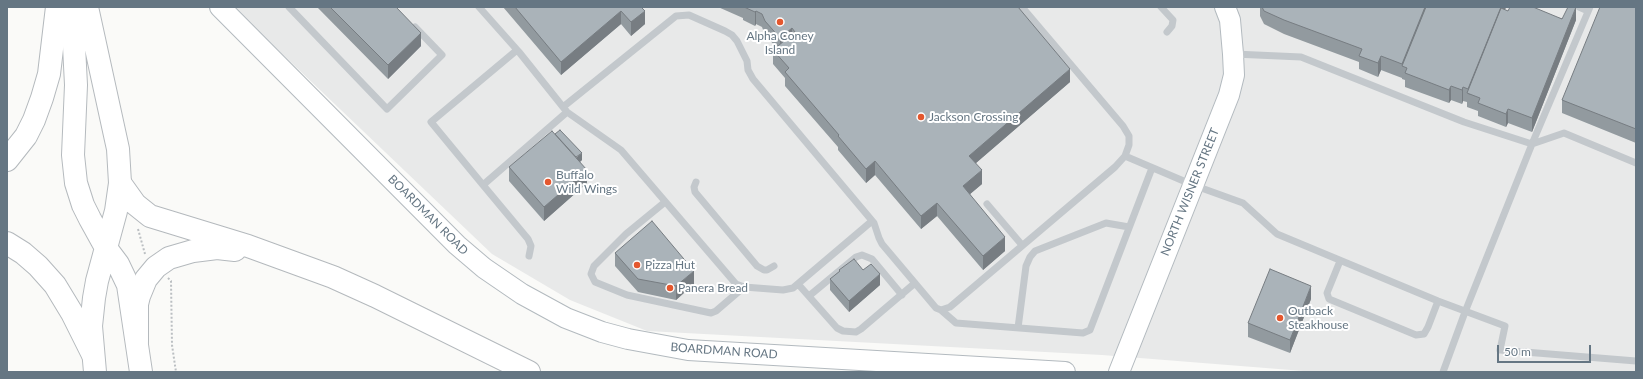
<!DOCTYPE html>
<html>
<head>
<meta charset="utf-8">
<style>
  body { margin:0 }
  #map { position:relative; width:1643px; height:379px; overflow:hidden; background:#fafaf8; font-family:Lato,sans-serif }
  canvas { display:block }
  .frame { position:absolute; inset:0; border:8px solid #657683; pointer-events:none }
  .scale { position:absolute; left:1497px; top:345px; width:94px; height:18px; box-sizing:border-box; border:2px solid #657683; border-top:0; padding-left:5px; font-size:12px; line-height:14px; white-space:nowrap; color:#657683; -webkit-text-stroke:3px #fff; paint-order:stroke }
</style>
</head>
<body>
<div id="map">
<canvas width="1643" height="379"></canvas>
<div class="frame"></div>
<div class="scale">50 m</div>
</div>
<script>
const g = document.querySelector('canvas').getContext('2d');
g.lineJoin = 'round';
function fillPath(path, color) { g.fillStyle = color; g.fill(path, 'evenodd'); }
const poly = rows => new Path2D(rows.map(r => 'M' + r).join(''));
function trace(path, color, width, dash) { g.strokeStyle = color; g.lineWidth = width; g.lineCap = dash ? 'butt' : 'round'; g.setLineDash(dash || []); g.stroke(path); }
function label(font, color, halo, rows, align = 'center') {
  g.font = font + ' Lato,sans-serif'; g.lineWidth = 4; g.setLineDash([]); g.textBaseline = 'middle'; g.strokeStyle = halo; g.fillStyle = color; for (const [text, x, y, turn = 0] of rows) {
    g.save(); g.translate(x, y); g.rotate((+turn || 0) * Math.PI / 180); g.textAlign = isNaN(turn) ? turn : align; if (halo) g.strokeText(text, 0, 0); g.fillText(text, 0, 0); g.restore();
  }
}
fillPath(poly([
  [233,7,1636,7,1636,372,1316,372,1102,355,647,331,570,300,492,254]
]), '#e8e9e9');
const secondary = poly([
  [220,7,457,245,484,268,522,294,566,318,602,332,628,339,688,350,1065,372],
  [1119,372,1229,95,1234,75,1233,54,1230,20,1225,7]
]);
const primary = poly([
  [72,7,76,85,73,155,76,183,83,205,90,219,106,248,118,264,128,285,141,372],
  [87,7,118,149,120,183,116,211,97,281,94,298,91,326,95,372]
]);
const highway = poly([
  [7,160,26,136,34,120,42,98,49,74,57,7],
  [120,183,135,204,150,216,248,246,333,277,375,296,529,372],
  [7,243,23,253,38,266,55,285,72,313,93,355],
  [137,341,137,304,139,296,146,279,156,267,169,258,193,251,217,248,235,250]
]);
trace(secondary, '#b3babf', 22);
trace(primary, '#b5babe', 24);
trace(highway, '#b4b9bd', 24);
trace(poly([
  [138,229,145,254],
  [168,278,171,281,172,345,176,372]
]), '#bbbfc2', 2, [2, 2]);
trace(poly([
  [289,7,387,109,442,55,415,27],
  [479,7,519,52,567,112,621,150,736,284,744,287,783,290,793,288,872,221],
  [1161,7,1173,20,1172,26,1167,32],
  [1579,7,1588,11],
  [1234,54,1301,57,1464,122,1532,144,1564,133,1636,163],
  [563,107,676,16,689,15,725,31,732,35,737,41,747,61,748,70,753,79,874,223,879,238,882,244,936,308,941,310,956,323,1083,333,1090,330,1152,168],
  [1125,156,1193,185,1243,203,1277,234,1438,301,1505,326,1500,350,1636,361],
  [696,182,694,187,695,192,757,266,764,270,767,270,774,266],
  [483,185,431,122,517,50],
  [665,202,626,234,594,266,591,274,595,282,627,295,711,313,716,311,744,287],
  [987,204,1022,245],
  [529,256,531,246,528,239,483,185,567,112],
  [1340,261,1327,293,1329,299,1416,335,1424,334,1428,327,1438,301],
  [798,284,837,328,843,331,856,332,861,329,915,283],
  [809,296,856,257,862,255,872,259,902,295],
  [941,310,950,307,1115,167,1125,156,1129,145,1129,136,1123,126,1022,7],
  [1018,328,1026,266,1030,257,1035,251,1106,223,1129,227],
  [1443,372,1465,312,1532,144,1590,7]
]), '#c3c8cc', 7);
trace(secondary, '#fff', 20);
trace(primary, '#fff', 22);
trace(highway, '#fff', 22);
fillPath(poly([
  [317,7,396,7,421,46,388,79],
  [503,7,641,7,645,24,631,36,621,24,561,75],
  [718,7,1018,7,1070,82,976,163,982,184,970,194,1005,251,983,270,937,216,921,229,875,175,866,183,838,150,838,147,785,86,785,78,773,64,773,50,776,47,765,35,762,27,756,24,755,26,743,20,743,18],
  [1260,7,1506,7,1505,10,1508,11,1576,20,1532,132,1508,123,1506,127,1478,116,1478,111,1467,107,1467,102,1463,101,1462,104,1451,100,1449,103,1405,87,1405,80,1402,79,1402,77,1402,78,1381,70,1378,77,1359,69,1359,62,1284,34,1264,24,1260,16],
  [1636,7,1636,143,1562,113,1562,100],
  [582,160,580,162,587,183,544,221,509,181,509,167],
  [615,253,694,284,676,300,638,292,615,266],
  [839,270,863,270,880,285,849,312,830,290,830,279,839,272],
  [1311,299,1290,353,1248,337,1248,323]
]), '#929a9f');
fillPath(poly([
  [1425,7,1430,7,1402,66,1402,78,1402,64],
  [1501,7,1506,7,1471,95,1468,94,1468,89],
  [1576,7,1576,20,1532,132,1532,118],
  [621,11,621,24,561,75,561,62],
  [645,11,645,24,631,36,631,22],
  [756,11,756,24,755,26,755,12],
  [792,28,792,42,780,52,780,38],
  [421,33,421,46,388,79,388,65],
  [1381,56,1381,70,1378,77,1378,63],
  [1070,69,1070,82,969,169,969,156],
  [1451,86,1451,100,1449,103,1449,90],
  [1463,87,1463,101,1462,104,1462,90],
  [1508,109,1508,123,1506,127,1506,114],
  [582,153,582,160,573,168,573,160],
  [875,161,875,175,866,183,866,169],
  [587,170,587,183,544,221,544,207],
  [982,170,982,184,963,200,963,186],
  [937,203,937,216,921,229,921,216],
  [1005,237,1005,251,983,270,983,256],
  [694,271,694,284,676,300,676,286],
  [880,274,880,285,849,312,849,301],
  [1311,286,1311,299,1290,353,1290,340]
]), '#777d82');
const building = poly([
  [330,7,396,7,421,33,388,65,330,7],
  [515,7,641,7,645,11,631,22,621,11,561,62,515,7],
  [744,7,1018,7,1070,69,969,156,982,170,963,186,1005,237,983,256,937,203,921,216,875,161,866,169,838,136,839,135,785,72,789,68,773,50,795,32,792,28,780,38,765,21,762,14,756,11,755,12,744,7],
  [1262,7,1425,7,1402,64,1381,56,1378,63,1359,56,1362,49,1284,20,1264,11,1262,7],
  [1426,7,1501,7,1468,89,1463,87,1462,90,1451,86,1449,90,1405,73,1407,68,1402,66,1426,7],
  [1510,7,1533,7,1562,19,1568,7,1576,7,1532,118,1508,109,1506,114,1478,103,1480,98,1467,93,1501,8,1508,11,1510,7],
  [1600,7,1636,7,1636,129,1562,100,1600,7],
  [560,130,582,153,576,157,555,134,560,130],
  [552,131,587,170,544,207,509,167,552,131],
  [652,221,694,271,676,286,638,279,615,253,652,221],
  [854,259,863,270,871,264,880,274,849,301,830,279,840,271,839,270,854,259],
  [1270,269,1311,286,1290,340,1248,323,1270,269]
]);
fillPath(building, '#aab3b9');
trace(building, '#777d82', 1);
for (const [x, y, r, color] of [
  [780,22,4,"#e4572e"],
  [921,117,4,"#e4572e"],
  [548,182,4,"#e4572e"],
  [637,265,4,"#e4572e"],
  [670,288,4,"#e4572e"],
  [1280,318,4,"#e4572e"]
]) { const dot = new Path2D(); dot.arc(x, y, r, 0, 2 * Math.PI); g.fillStyle = color; g.fill(dot); trace(dot, '#fff', 1.5); }
label('12px', '#657683', '#fff', [
  ["Alpha Coney",780,36,"center"],
  ["Island",780,50,"center"],
  ["Jackson Crossing",929,117],
  ["Buffalo",556,175],
  ["Wild Wings",556,189],
  ["Pizza Hut",645,265],
  ["Panera Bread",678,288],
  ["Outback",1288,311],
  ["Steakhouse",1288,325]
], 'left');
label('12px', '#657683', '#fff', [
  ["NORTH WISNER STREET",1190,192,-68],
  ["BOARDMAN ROAD",428,215,45],
  ["BOARDMAN ROAD",724,351,4]
]);
</script>
</body>
</html>
